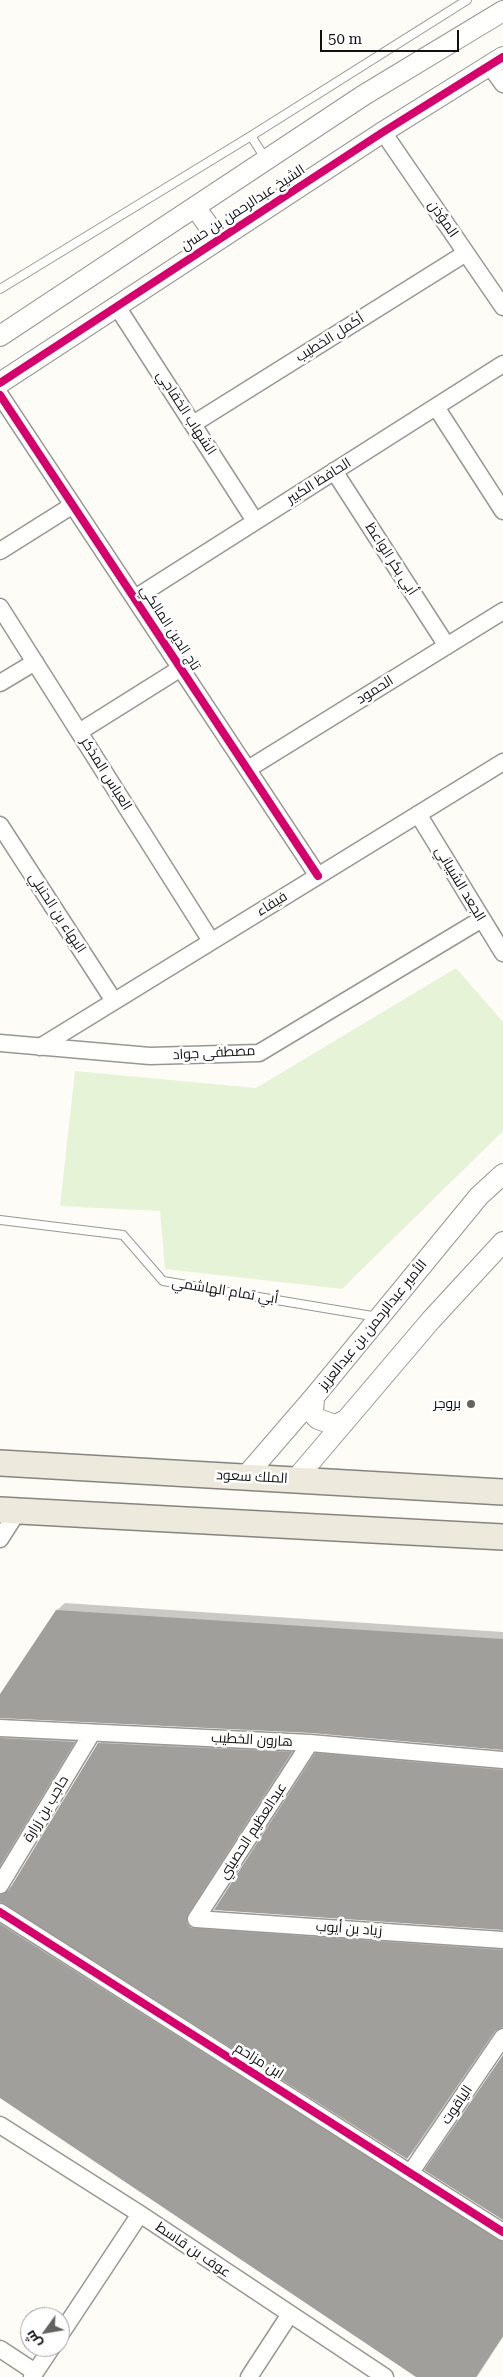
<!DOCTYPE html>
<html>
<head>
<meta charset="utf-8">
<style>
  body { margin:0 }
  #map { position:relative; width:503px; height:2377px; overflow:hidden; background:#fdfcf7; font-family:"Roboto Serif",Cairo,serif }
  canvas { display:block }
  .north { position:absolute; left:20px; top:2307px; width:50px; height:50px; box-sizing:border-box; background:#fff; border:1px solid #a0a0a0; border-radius:50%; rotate:238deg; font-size:14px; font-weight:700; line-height:20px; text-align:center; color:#111 }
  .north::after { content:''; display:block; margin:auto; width:18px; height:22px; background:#646362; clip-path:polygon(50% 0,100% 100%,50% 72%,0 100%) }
  .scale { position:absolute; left:320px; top:30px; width:139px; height:22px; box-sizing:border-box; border:2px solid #111; border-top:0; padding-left:6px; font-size:15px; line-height:18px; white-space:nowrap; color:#111; -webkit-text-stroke:4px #fff; paint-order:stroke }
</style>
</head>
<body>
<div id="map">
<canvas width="503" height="2377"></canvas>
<div class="north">ش</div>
<div class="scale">50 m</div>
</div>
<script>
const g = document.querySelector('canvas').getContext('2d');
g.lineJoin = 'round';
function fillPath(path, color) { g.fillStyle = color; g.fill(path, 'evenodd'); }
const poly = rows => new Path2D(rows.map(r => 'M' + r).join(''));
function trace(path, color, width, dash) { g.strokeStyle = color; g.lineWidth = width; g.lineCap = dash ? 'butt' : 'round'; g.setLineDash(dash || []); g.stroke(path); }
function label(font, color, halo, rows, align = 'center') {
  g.font = font + ' "Roboto Serif",Cairo,serif'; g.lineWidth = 5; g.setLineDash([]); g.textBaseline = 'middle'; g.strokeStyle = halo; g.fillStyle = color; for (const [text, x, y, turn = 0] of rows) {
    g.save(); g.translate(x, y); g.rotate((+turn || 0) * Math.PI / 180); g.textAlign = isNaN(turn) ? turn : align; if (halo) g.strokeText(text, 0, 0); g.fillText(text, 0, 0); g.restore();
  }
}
fillPath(poly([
  [456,968,503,1022,503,1131,342,1289,165,1269,160,1211,60,1206,75,1071,256,1088]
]), '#e7f3d7');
fillPath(poly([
  [65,1603,503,1632,503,1749,311,1732,0,1718,0,1696,57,1610],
  [0,1727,81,1735,0,1868],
  [106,1736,298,1745,194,1905,193,1911,503,1943,503,2026,498,2028,414,2151,407,2158,0,1902,0,1884,7,1888,13,1886,99,1744],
  [323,1747,503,1763,503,1929,316,1754],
  [0,1910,503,2231,503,2337,477,2377,418,2377,0,2097]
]), '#0003');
fillPath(poly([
  [56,1610,503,1639,503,1750,311,1733,0,1718,0,1694],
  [0,1738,75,1742,0,1866],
  [98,1743,292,1752,188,1914,187,1923,191,1928,503,1950,503,2027,495,2031,407,2159,0,1902,0,1895,9,1890],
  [315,1753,503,1770,503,1930,214,1910],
  [0,1924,503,2242,503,2336,476,2377,416,2377,0,2098],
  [503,2055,503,2220,424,2170]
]), '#a19f9c');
const service = poly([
  [251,136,467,0],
  [0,289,251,136,265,158],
  [0,1220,123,1235,163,1281,378,1317]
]);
const minor = poly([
  [490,66,503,84],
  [383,132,503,307],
  [116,305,255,521],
  [0,395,318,876],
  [436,407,503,511],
  [193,424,466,253],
  [334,471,447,646],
  [0,551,73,505],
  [135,598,503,364],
  [0,607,211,941],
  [0,683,35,662],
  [79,732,181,668],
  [248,769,503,611],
  [418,814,503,953],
  [0,825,114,1001],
  [0,1043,150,1056,259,1053,482,919],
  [40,1047,503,762],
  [0,1539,18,1511],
  [0,1728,310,1743,503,1760],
  [310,1743,196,1919,503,1940],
  [0,1885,92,1733],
  [0,1912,503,2232],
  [0,2125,140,2214,385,2377],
  [411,2172,503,2037],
  [60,2335,140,2214],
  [0,2349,35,2372],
  [32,2377,52,2347],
  [249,2377,290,2314]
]);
const tertiary = poly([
  [195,207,218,239],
  [0,336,364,95,503,11],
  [0,383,383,132,503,57],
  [314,1397,313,1414,318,1419,335,1425,346,1420],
  [245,1477,314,1397,479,1196,503,1174],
  [295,1480,431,1320,503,1242]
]);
const primary = poly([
  [0,1463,503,1492],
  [0,1510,503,1537]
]);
trace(service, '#979795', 10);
trace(minor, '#979795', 19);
trace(tertiary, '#979795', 22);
trace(primary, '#858482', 28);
trace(service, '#fffffe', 8);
trace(minor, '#fffffe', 16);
trace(tertiary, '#fffffe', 20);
trace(primary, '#ede9dc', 25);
trace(poly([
  [0,383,383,132,503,57],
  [0,395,318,876],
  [0,1912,503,2232]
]), '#d6006c', 8);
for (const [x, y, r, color] of [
  [471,1404,5,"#646362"]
]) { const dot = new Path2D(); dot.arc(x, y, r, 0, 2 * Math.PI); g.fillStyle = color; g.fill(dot); trace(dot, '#fff', 2); }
label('14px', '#111', '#fff', [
  ["الشيخ عبدالرحمن بن حسن",243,208,-33],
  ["المؤذن",443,219,55],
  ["أكمل الخطيب",330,338,-32],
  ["الشهاب الخفاجي",186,413,57],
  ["الحافظ الكبير",319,481,-32],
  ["أبي بكر الواعظ",391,559,57],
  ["تاج الدين المالكي",170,628,57],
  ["الحمود",375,690,-32],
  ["العباس المذكر",106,774,58],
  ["الجعد الشيباني",460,884,59],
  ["فيفاء",272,904,-32],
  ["البهاء بن الحنبلي",57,913,57],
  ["مصطفى جواد",214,1053,-3],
  ["أبي تمام الهاشمي",225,1291,9],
  ["الأمير عبدالرحمن بن عبدالعزيز",373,1325,-51],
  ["الملك سعود",252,1477,3],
  ["هارون الخطيب",252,1740,3],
  ["حاجب بن زرارة",46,1809,-59],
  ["عبدالعظيم الحصيني",253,1831,-57],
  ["زياد بن أيوب",349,1929,4],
  ["ابن مزاحم",259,2061,32],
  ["الياقوت",457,2105,-56],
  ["عوف بن قاسط",193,2250,34]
]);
label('14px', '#111', '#fff', [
  ["بروجر",461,1404]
], 'right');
</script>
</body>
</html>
